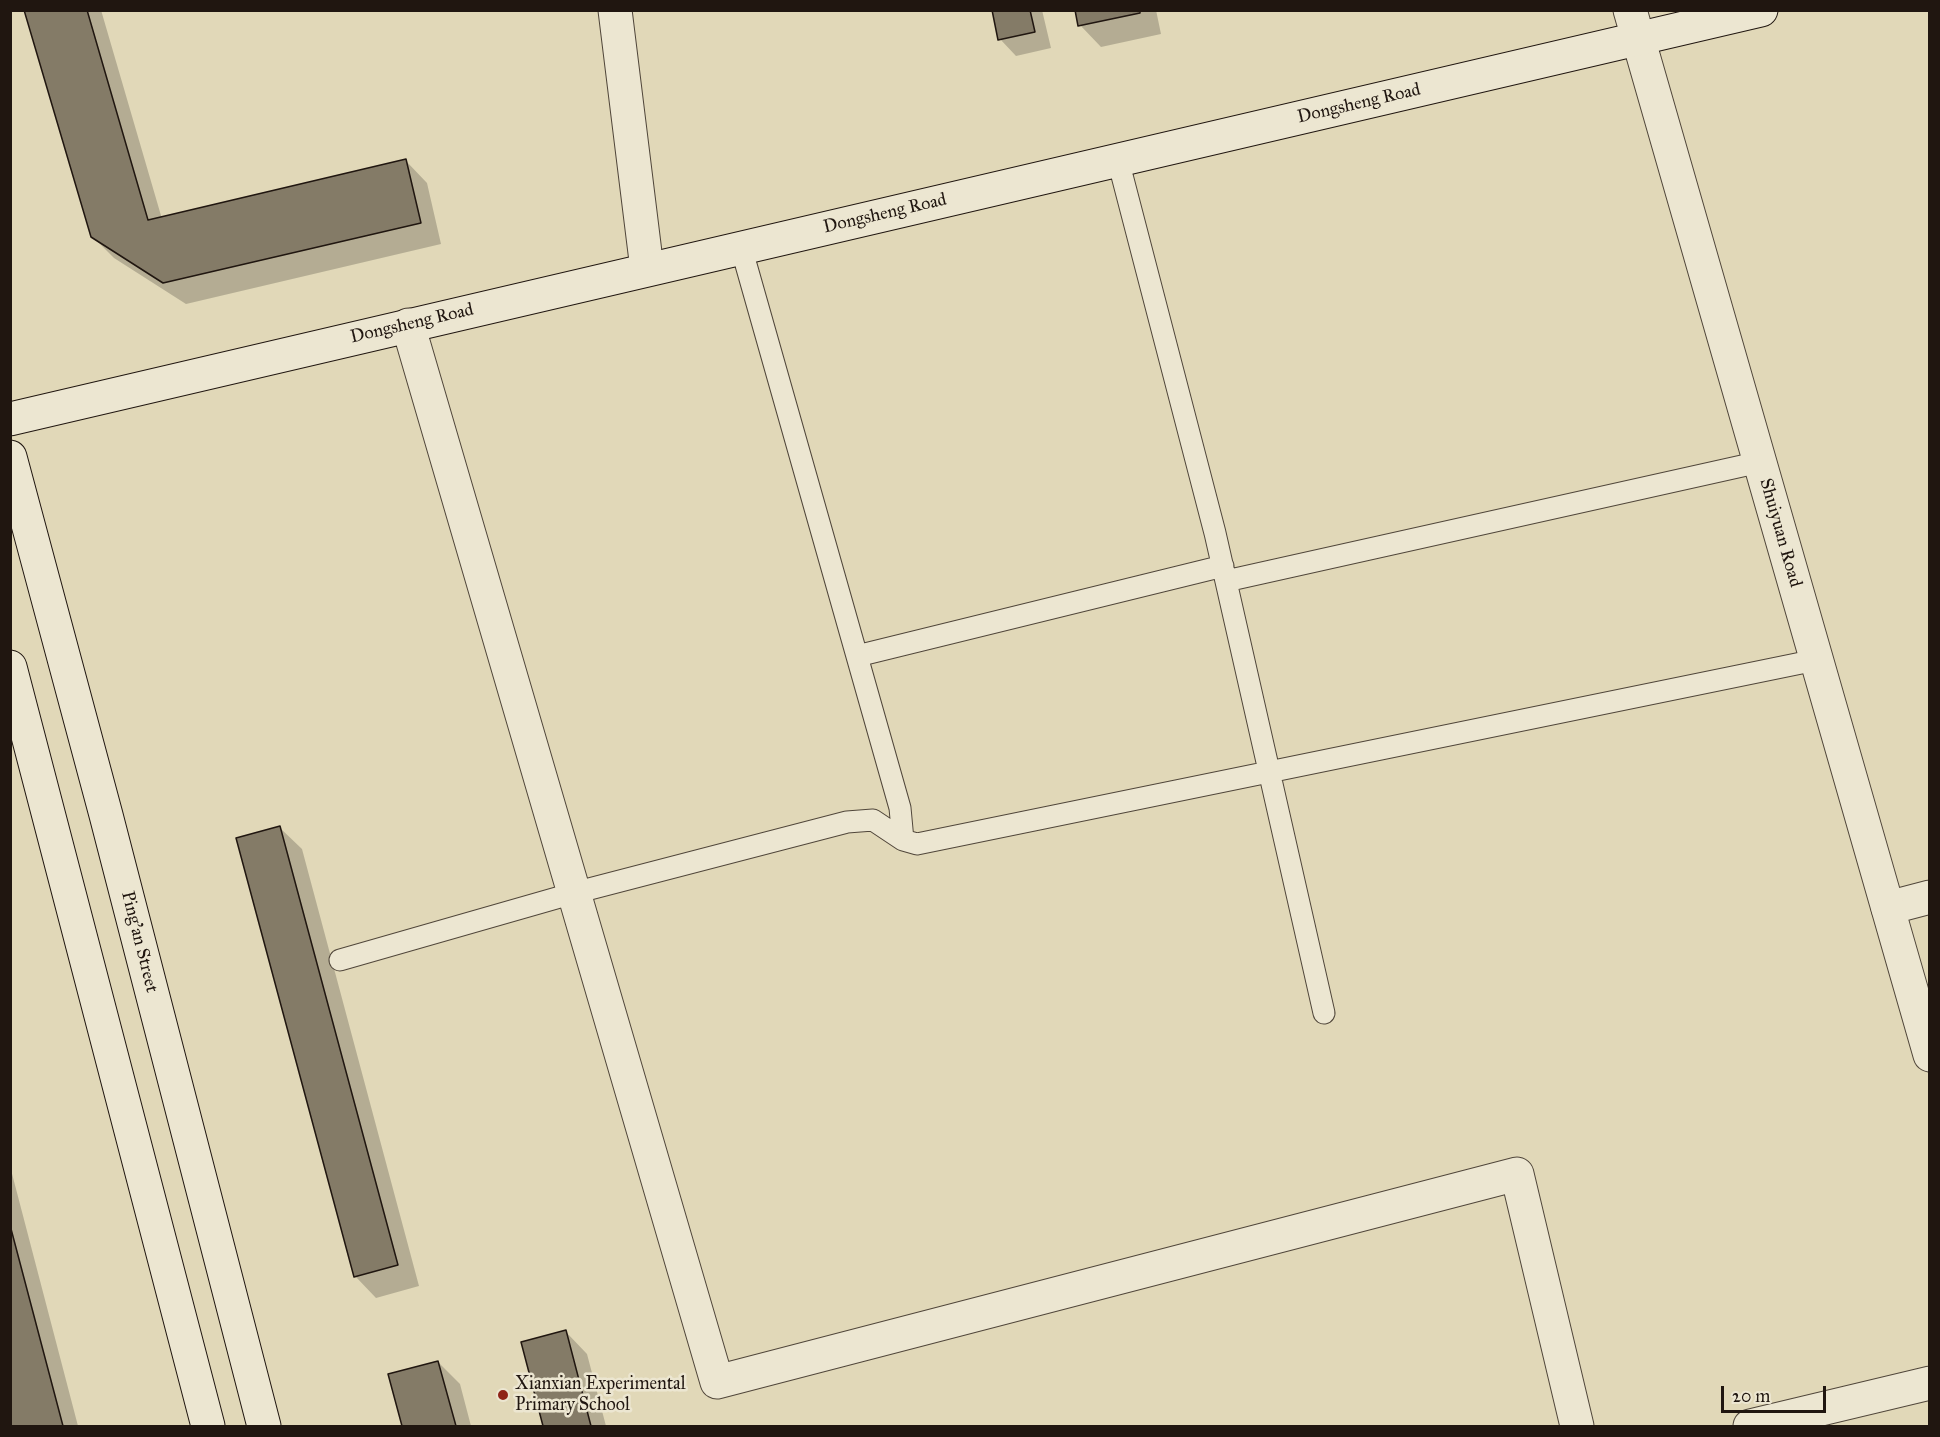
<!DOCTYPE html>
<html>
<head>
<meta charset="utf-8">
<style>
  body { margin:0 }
  #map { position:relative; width:1940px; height:1437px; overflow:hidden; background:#e1d8b8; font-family:"IM FELL Great Primer",serif }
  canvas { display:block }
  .frame { position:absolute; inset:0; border:12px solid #201610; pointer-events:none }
  .scale { position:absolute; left:1721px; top:1386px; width:105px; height:27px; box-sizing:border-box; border:3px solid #201610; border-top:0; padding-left:8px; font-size:18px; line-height:21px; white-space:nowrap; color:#201610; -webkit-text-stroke:4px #ece6d1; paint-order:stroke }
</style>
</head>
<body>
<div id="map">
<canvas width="1940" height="1437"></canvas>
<div class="frame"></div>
<div class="scale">20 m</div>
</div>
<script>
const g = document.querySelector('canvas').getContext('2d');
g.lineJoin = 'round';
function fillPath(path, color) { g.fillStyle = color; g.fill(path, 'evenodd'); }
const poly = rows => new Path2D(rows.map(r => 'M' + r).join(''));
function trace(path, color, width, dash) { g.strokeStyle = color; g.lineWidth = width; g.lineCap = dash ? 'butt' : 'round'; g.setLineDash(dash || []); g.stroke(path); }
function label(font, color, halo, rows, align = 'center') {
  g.font = font + ' "IM FELL Great Primer",serif'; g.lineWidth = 5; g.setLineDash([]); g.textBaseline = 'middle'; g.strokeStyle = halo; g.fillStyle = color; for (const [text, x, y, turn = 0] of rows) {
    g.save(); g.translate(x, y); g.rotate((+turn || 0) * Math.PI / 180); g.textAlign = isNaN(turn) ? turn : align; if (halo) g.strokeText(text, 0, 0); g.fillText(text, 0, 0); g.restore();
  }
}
fillPath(poly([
  [25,10,101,10,162,219,406,161,427,183,441,244,186,304,114,258,92,236],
  [993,10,1042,10,1051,48,1016,56,1000,39],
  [1076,10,1156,10,1161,34,1101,47,1080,25],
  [280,828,302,849,419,1286,376,1298,355,1276],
  [10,1166,78,1426,10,1426],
  [566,1332,587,1354,606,1426,545,1426,523,1343],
  [438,1362,460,1384,471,1426,403,1426,390,1375]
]), '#0003');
const building = poly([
  [24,10,87,10,148,220,406,159,421,223,163,283,91,237,24,10],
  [992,10,1030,10,1035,32,998,40,992,10],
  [1075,10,1140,10,1140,13,1078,26,1075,10],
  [280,826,398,1265,354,1277,236,838,280,826],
  [10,1225,63,1426,10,1426,10,1225],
  [566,1330,591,1426,543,1426,521,1342,566,1330],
  [438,1361,456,1426,402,1426,388,1374,438,1361]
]);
fillPath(building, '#847b67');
trace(building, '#201610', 1.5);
const service = poly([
  [1118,160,1215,533,1324,1013],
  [741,247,900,808,903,840],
  [1226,581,1760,462],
  [857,656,1223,566],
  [340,960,574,893,847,822,873,820,903,840,917,844,1816,660]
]);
const minor = poly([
  [615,10,647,269],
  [408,325,717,1382,1517,1174,1577,1426],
  [1888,908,1930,897],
  [1750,1426,1930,1383]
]);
const tertiary = poly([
  [1630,10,1930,1055]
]);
const secondary = poly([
  [10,419,1761,10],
  [10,457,106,815,264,1426],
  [10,667,208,1426]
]);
trace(service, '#50463a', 23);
trace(minor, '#50463a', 35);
trace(tertiary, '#50463a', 35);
trace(secondary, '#201610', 35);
trace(service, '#ece6d1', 21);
trace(minor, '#ece6d1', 33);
trace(tertiary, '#ece6d1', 33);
trace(secondary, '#ece6d1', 33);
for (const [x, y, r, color] of [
  [503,1395,6,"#8f2418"]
]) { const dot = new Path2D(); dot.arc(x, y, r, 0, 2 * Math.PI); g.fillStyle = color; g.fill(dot); trace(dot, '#ece6d1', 2); }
label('18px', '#201610', '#ece6d1', [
  ["Dongsheng Road",1359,104,-13],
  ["Dongsheng Road",885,214,-13],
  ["Dongsheng Road",412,324,-13],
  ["Shuiyuan Road",1780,533,74],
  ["Ping'an Street",139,942,76]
]);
label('18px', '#201610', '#ece6d1', [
  ["Xianxian Experimental",515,1385],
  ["Primary School",515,1406]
], 'left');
</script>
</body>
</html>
